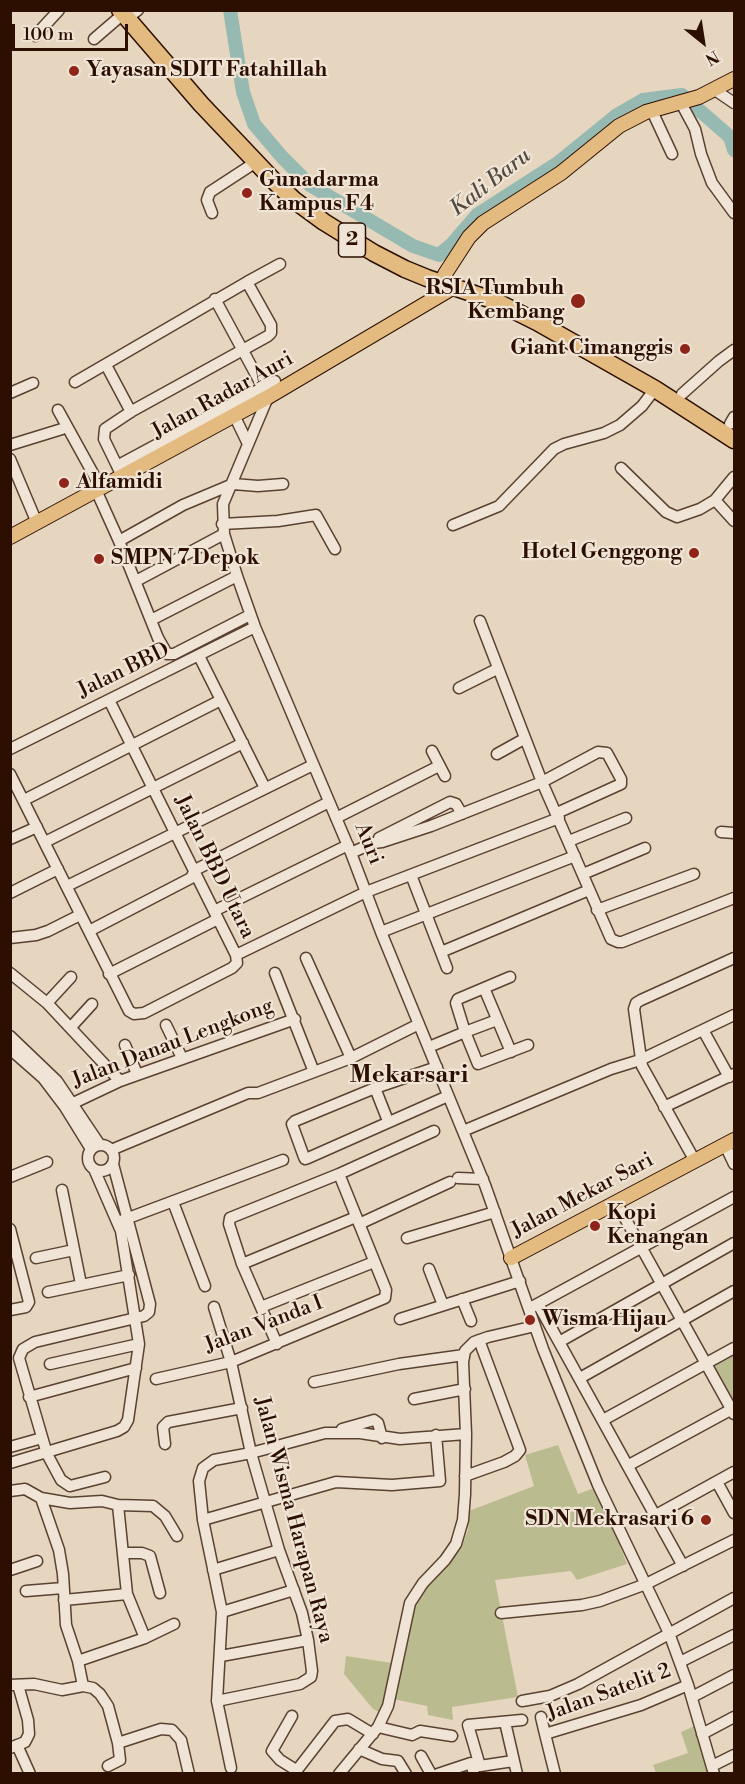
<!DOCTYPE html>
<html>
<head>
<meta charset="utf-8">
<style>
  body { margin:0 }
  #map { position:relative; width:745px; height:1784px; overflow:hidden; background:#e6d6bf; font-family:"Libre Bodoni",serif }
  canvas { display:block }
  .frame { position:absolute; inset:0; border:12px solid #2c0f00; pointer-events:none }
  .north { position:absolute; left:673px; top:12px; width:60px; height:60px; -webkit-text-stroke:4px #efe4d5; paint-order:stroke; rotate:150deg; font-size:16px; font-weight:700; line-height:24px; text-align:center; color:#2c0f00 }
  .north::after { content:''; display:block; margin:auto; width:21px; height:27px; background:#2c0f00; clip-path:polygon(50% 0,100% 100%,50% 72%,0 100%) }
  .scale { position:absolute; left:12px; top:24px; width:116px; height:27px; box-sizing:border-box; border:3px solid #2c0f00; border-top:0; padding-left:8px; font-size:18px; line-height:21px; white-space:nowrap; color:#2c0f00; -webkit-text-stroke:4px #efe4d5; paint-order:stroke }
</style>
</head>
<body>
<div id="map">
<canvas width="745" height="1784"></canvas>
<div class="frame"></div>
<div class="north">N</div>
<div class="scale">100 m</div>
</div>
<script>
const g = document.querySelector('canvas').getContext('2d');
g.lineJoin = 'round';
function fillPath(path, color) { g.fillStyle = color; g.fill(path, 'evenodd'); }
const poly = rows => new Path2D(rows.map(r => 'M' + r).join(''));
function trace(path, color, width, dash) { g.strokeStyle = color; g.lineWidth = width; g.lineCap = dash ? 'butt' : 'round'; g.setLineDash(dash || []); g.stroke(path); }
function label(font, color, halo, rows, align = 'center') {
  g.font = font + ' "Libre Bodoni",serif'; g.lineWidth = 4.5; g.setLineDash([]); g.textBaseline = 'middle'; g.strokeStyle = halo; g.fillStyle = color; for (const [text, x, y, turn = 0] of rows) {
    g.save(); g.translate(x, y); g.rotate((+turn || 0) * Math.PI / 180); g.textAlign = isNaN(turn) ? turn : align; if (halo) g.strokeText(text, 0, 0); g.fillText(text, 0, 0); g.restore();
  }
}
fillPath(poly([
  [734,1355,734,1402,711,1367],
  [558,1445,578,1494,597,1487,627,1564,577,1580,571,1571,495,1580,518,1697,452,1707,453,1720,428,1715,427,1706,393,1699,413,1608,421,1591,461,1549,468,1530,469,1511,534,1486,525,1455],
  [346,1656,392,1663,381,1713,373,1709,344,1674],
  [697,1725,712,1773,656,1773,653,1765,688,1753,681,1732]
]), '#babc8f');
trace(poly([
  [230,10,243,92,254,124,282,157,310,185,413,246,439,255,451,245,477,215,558,163,617,115,643,100,682,95,730,137,734,150]
]), '#96b9b2', 14);
const minor = poly([
  [134,13,138,10],
  [35,36,59,10],
  [94,39,123,14],
  [715,90,734,103],
  [681,103,695,129,701,154,712,183,734,213],
  [652,111,672,154],
  [212,213,207,200,210,192,256,162],
  [215,299,268,397,223,504,224,534,237,576,255,627,351,853,381,932,485,1185,543,1349,598,1485,669,1633,688,1685,714,1774],
  [106,365,131,412],
  [75,382,247,282],
  [10,393,33,383],
  [682,394,719,361,734,350],
  [58,410,101,488],
  [234,415,248,444],
  [730,424,734,417],
  [10,445,62,429],
  [10,459,37,523],
  [117,466,275,381],
  [621,468,666,512,677,517,700,509,715,500,734,477],
  [122,476,104,439,105,429,132,411,268,336,271,333,271,325,247,282,280,264],
  [96,490,119,541,158,638,167,654,174,654,250,615],
  [715,500,734,521],
  [222,524,278,521,316,515,335,549],
  [453,525,499,506,554,449,564,444,604,433,620,425,642,406,655,389],
  [119,541,183,505,233,484,258,486,283,484],
  [136,581,224,534],
  [151,620,237,576],
  [480,621,542,782,611,939,618,942,622,942,734,898],
  [199,656,265,788],
  [459,688,497,669],
  [10,749,255,627],
  [432,751,445,776],
  [497,754,524,739],
  [10,774,129,1011,134,1014,144,1013,232,968,237,963,236,955,109,700],
  [24,800,221,700],
  [336,818,439,766],
  [721,832,734,833],
  [379,838,450,802,456,804,462,814],
  [10,839,37,827],
  [569,841,626,818],
  [45,842,243,743],
  [351,853,373,843,382,842,431,826,542,782,598,752,607,753,621,779,621,784,557,813],
  [583,874,645,848],
  [411,875,447,968],
  [67,886,313,765],
  [10,893,58,869],
  [597,910,694,874],
  [214,911,348,845],
  [89,931,191,878,195,870,329,802],
  [381,932,575,856],
  [10,938,36,935,48,931,80,915],
  [441,952,589,890],
  [236,955,366,892,559,818],
  [306,958,351,1058],
  [10,973,47,1003,120,1081],
  [275,973,314,1072],
  [109,974,218,919],
  [484,988,511,1052],
  [47,1003,71,977],
  [497,1020,465,1032,478,1064,528,1045],
  [166,1025,182,1058],
  [71,1027,92,1004],
  [703,1030,729,1077],
  [10,1036,57,1081,100,1145],
  [125,1045,137,1074],
  [429,1047,465,1032,456,1003,458,999,510,977],
  [10,1049,43,1078,65,1107,91,1149],
  [437,1067,375,1088,295,1121,292,1124,304,1157,305,1159,308,1158,448,1096],
  [375,1088,388,1121],
  [65,1107,120,1081,295,1019],
  [664,1107,734,1074],
  [463,1131,611,1069,640,1060,734,1015],
  '88 1158a13 13 0 1 1 26 0a13 13 0 1 1-26 0Z',
  [725,1145,734,1164],
  [111,1150,248,1093,258,1093,351,1058,419,1024],
  [695,1161,642,1066,634,1009,636,1003,641,1000,734,958],
  [94,1169,121,1231,139,1344],
  [10,1177,47,1162],
  [458,1178,483,1179],
  [62,1190,81,1284],
  [173,1202,205,1286],
  [616,1202,734,1414],
  [123,1220,283,1160],
  [359,1224,450,1182],
  [10,1229,29,1302,26,1307,10,1310],
  [407,1238,495,1212],
  [36,1258,74,1250],
  [242,1264,356,1217],
  [429,1269,443,1305],
  [48,1292,129,1275],
  [462,1299,471,1321],
  [538,1304,683,1566],
  [214,1307,231,1362,251,1453,279,1550,302,1613,308,1640,312,1671,311,1677,300,1684,217,1701],
  [261,1307,374,1262],
  [532,1307,734,1197],
  [400,1319,520,1281],
  [559,1342,734,1243],
  [277,1344,242,1264,229,1224,230,1218,339,1174,434,1131],
  [580,1378,734,1291],
  [156,1379,231,1362,385,1298,386,1290,339,1174],
  [314,1382,399,1364,464,1355],
  [29,1397,136,1368],
  [414,1399,465,1389],
  [603,1420,734,1348],
  [342,1429,374,1420,378,1423,382,1438],
  [165,1444,163,1427,168,1422,242,1408],
  [10,1447,42,1438],
  [10,1463,117,1431,124,1427,128,1420,139,1344,50,1364],
  [629,1465,734,1408],
  [465,1476,504,1462,515,1456,520,1450,479,1340],
  [105,1477,70,1486,61,1480,47,1454,19,1358,23,1349,35,1342,144,1316,149,1312,150,1304,113,1164],
  [717,1482,734,1513],
  [10,1491,25,1489,41,1498,70,1503,102,1501,118,1505,153,1506,165,1516,177,1536],
  [41,1498,59,1550,63,1574,66,1625,78,1661,83,1686],
  [118,1505,127,1594,145,1638,174,1624],
  [656,1515,734,1472],
  [203,1520,336,1482,392,1485,440,1481,436,1435],
  [124,1553,142,1553,150,1556,160,1593],
  [10,1570,37,1561],
  [213,1570,279,1550],
  [26,1591,63,1588],
  [64,1600,127,1594],
  [222,1612,294,1590],
  [501,1613,582,1605,600,1601,646,1584,734,1540],
  [221,1656,308,1640],
  [78,1661,145,1638],
  [680,1662,734,1635],
  [10,1685,34,1684,62,1690,83,1686,93,1688,100,1694,108,1706,118,1743,161,1729,172,1730,181,1740,189,1774],
  [692,1697,734,1675],
  [522,1701,550,1696,578,1684,734,1598],
  [292,1716,272,1751,280,1760,296,1770],
  [541,1717,545,1734],
  [505,1722,517,1774],
  [378,1727,412,1735,420,1731,452,1736],
  [702,1734,734,1717],
  [17,1745,30,1774],
  [10,1748,25,1742,29,1734,28,1720,18,1685],
  [359,1749,382,1759,398,1761,406,1774],
  [421,1756,431,1774],
  [513,1761,480,1766,468,1725,522,1720],
  [108,1766,120,1760,118,1743],
  [712,1766,734,1755],
  [231,1768,217,1701,222,1612,203,1520,199,1481,203,1468,214,1460,251,1453,325,1433,360,1433,400,1439,466,1434],
  [294,1774,335,1721,348,1719,373,1734],
  [339,1774,378,1727,388,1706,410,1603,423,1583,445,1560,456,1544,463,1520,465,1494,466,1434,463,1362,465,1351,474,1342,488,1337,535,1326],
  [438,1774,471,1763,474,1774],
  [555,1774,545,1734,641,1705,688,1685]
]);
const major = poly([
  [445,274,469,237,483,223,561,173,619,126,646,112,699,97,734,79],
  [10,537,268,397,454,287],
  [511,1258,734,1140]
]);
const highway = poly([
  [120,10,201,104,274,181,294,200,324,222,374,253,405,269,427,278,495,301,537,322,655,389,734,440]
]);
trace(minor, '#5a4130', 13);
trace(major, '#2c0f00', 16);
trace(highway, '#2c0f00', 19);
trace(minor, '#efe4d5', 10);
trace(major, '#e3bb80', 14);
trace(highway, '#e3bb80', 16);
for (const [x, y, r, color] of [
  [74,71,6,"#8f2418"],
  [247,193,6,"#8f2418"],
  [578,301,8,"#8f2418"],
  [685,349,6,"#8f2418"],
  [64,483,6,"#8f2418"],
  [694,553,6,"#8f2418"],
  [99,559,6,"#8f2418"],
  [595,1226,6,"#8f2418"],
  [530,1320,6,"#8f2418"],
  [706,1520,6,"#8f2418"]
]) { const dot = new Path2D(); dot.arc(x, y, r, 0, 2 * Math.PI); g.fillStyle = color; g.fill(dot); trace(dot, '#efe4d5', 2); }
for (const [x, y, w] of [
  [352,240,27]
]) { const box = new Path2D(); box.roundRect(x - w / 2, y - 17, w, 34, 4.5); g.fillStyle = '#efe4d5'; g.fill(box); trace(box, '#2c0f00', 1.5); }
label('bold 20px', '#2c0f00', null, [
  ["2",352,240]
]);
label('bold 21px', '#2c0f00', '#efe4d5', [
  ["Yayasan SDIT Fatahillah",86,71],
  ["Gunadarma",259,181],
  ["Kampus F4",259,205],
  ["RSIA Tumbuh",564,289,"right"],
  ["Kembang",564,313,"right"],
  ["Giant Cimanggis",673,349,"right"],
  ["Alfamidi",76,483],
  ["Hotel Genggong",682,553,"right"],
  ["SMPN 7 Depok",111,559],
  ["Kopi",607,1214],
  ["Kenangan",607,1238],
  ["Wisma Hijau",542,1320],
  ["SDN Mekrasari 6",694,1520,"right"]
], 'left');
label('21px', '#2c0f00', '#efe4d5', [
  ["Jalan Radar Auri",223,396,-29],
  ["Jalan BBD",124,671,-26],
  ["Auri",368,844,68],
  ["Jalan BBD Utara",214,867,64],
  ["Jalan Danau Lengkong",173,1044,-21],
  ["Jalan Mekar Sari",583,1196,-28],
  ["Jalan Vanda I",264,1325,-21],
  ["Jalan Wisma Harapan Raya",293,1520,75],
  ["Jalan Satelit 2",609,1693,-20]
]);
label('italic 22px', '#514a3e', '#efe4d5', [
  ["Kali Baru",491,183,-38]
]);
label('bold 24px', '#2c0f00', '#efe4d5', [
  ["Mekarsari",409,1076]
]);
</script>
</body>
</html>
